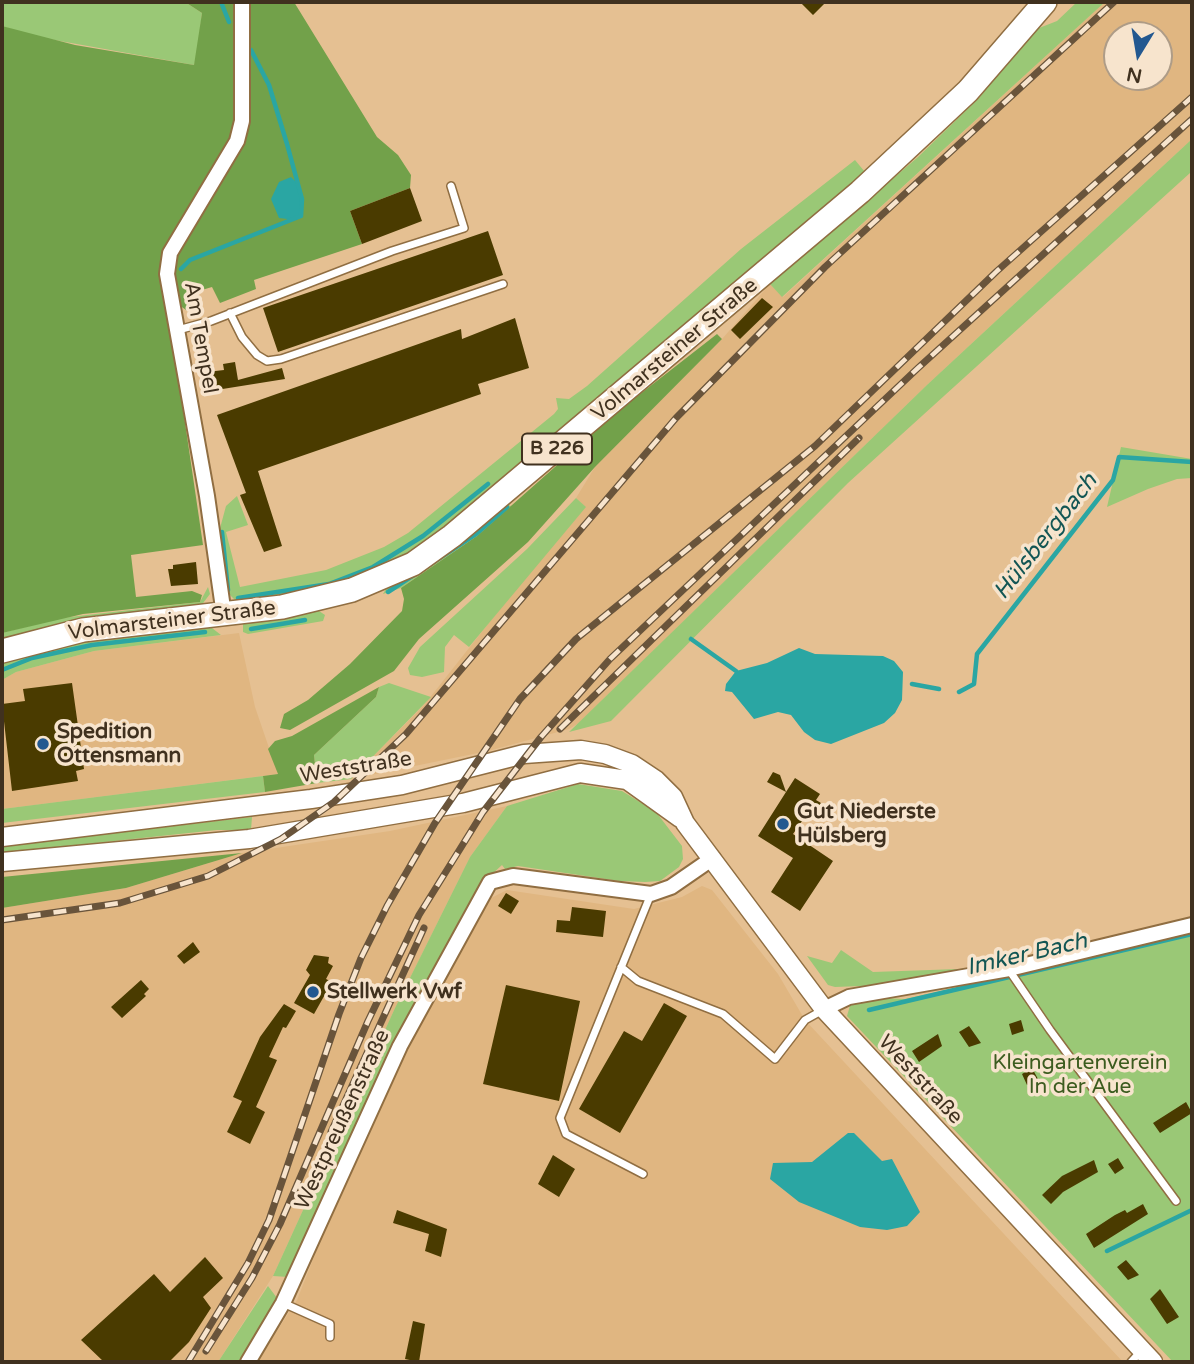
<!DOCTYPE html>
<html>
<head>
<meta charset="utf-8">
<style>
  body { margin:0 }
  #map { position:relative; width:1194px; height:1364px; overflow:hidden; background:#e5c092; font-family:"Varela Round",sans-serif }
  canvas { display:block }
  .frame { position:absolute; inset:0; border:4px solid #40311f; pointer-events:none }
  .north { position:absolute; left:1103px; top:21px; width:70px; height:70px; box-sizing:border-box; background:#f7e4cd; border:2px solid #ae9c87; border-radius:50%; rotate:191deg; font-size:19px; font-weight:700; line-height:28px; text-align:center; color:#40311f }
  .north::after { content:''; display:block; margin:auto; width:24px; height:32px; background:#235890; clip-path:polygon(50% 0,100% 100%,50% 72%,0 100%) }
</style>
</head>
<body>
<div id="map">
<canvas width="1194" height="1364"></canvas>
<div class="frame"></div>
<div class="north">N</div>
</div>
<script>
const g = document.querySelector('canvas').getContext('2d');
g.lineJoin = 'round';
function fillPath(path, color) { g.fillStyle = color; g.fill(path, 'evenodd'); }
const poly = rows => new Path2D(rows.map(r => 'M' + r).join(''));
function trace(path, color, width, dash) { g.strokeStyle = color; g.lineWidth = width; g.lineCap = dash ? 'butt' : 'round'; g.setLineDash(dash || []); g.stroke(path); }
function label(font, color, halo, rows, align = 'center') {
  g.font = font + ' "Varela Round",sans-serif'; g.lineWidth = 7; g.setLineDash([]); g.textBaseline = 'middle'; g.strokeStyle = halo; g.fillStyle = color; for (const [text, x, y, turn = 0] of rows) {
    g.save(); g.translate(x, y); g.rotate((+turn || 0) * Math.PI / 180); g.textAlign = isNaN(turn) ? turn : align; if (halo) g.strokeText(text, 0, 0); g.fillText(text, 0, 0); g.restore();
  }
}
fillPath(poly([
  [1105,2,1192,2,1192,139,928,384,579,723,569,729,488,751,351,779,424,705,518,586,585,507,576,498,595,467,722,339,770,284,783,297],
  [1117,35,1159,35,1159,77,1117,77],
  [239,633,255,707,278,774,2,809,2,680,16,672,94,651],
  [507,806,470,857,395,1008,273,1276,218,1362,2,1362,2,908,126,888,242,853,390,831],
  [702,886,712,890,778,974,805,1020,1123,1362,257,1362,297,1300,361,1138,418,1014,491,898,507,890,634,909,682,897]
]), '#e0b681');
fillPath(poly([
  [2,2,185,2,202,13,197,56,194,65,32,36,2,26],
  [1077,2,1105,2,782,297,770,284,918,157,979,98,1034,30,1057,21],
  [1192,139,1190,173,848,483,611,721,569,732,928,384],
  [855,160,865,172,493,486,494,489,423,544,398,561,318,592,243,602,235,600,226,591,219,532,226,506,237,496,248,525,226,532,240,587,326,570,384,547,408,533,554,414,558,409,556,398,569,399,587,386,741,249],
  [1121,447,1192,459,1192,478,1177,479,1148,489,1107,507],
  [576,498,586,507,469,647,454,635,445,647,444,672,422,677,410,675,408,668,420,647,527,549],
  [506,504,511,506,477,536,401,588,383,594,387,587],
  [208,587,210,594,200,607,84,619,2,640,2,633,5,632,61,618,200,602],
  [319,611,325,615,323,621,248,634,243,632,243,622],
  [196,628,212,628,221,635,94,651,16,672,2,680,2,661,64,643],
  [389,683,431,697,351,779,317,783,314,755,376,697,379,687],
  [263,776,265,792,2,823,2,809],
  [578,784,622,791,656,812,682,846,683,859,679,867,660,881,645,882,619,881,518,866,505,869,502,865,490,876,434,967,288,1277,273,1276,395,1008,470,857,507,806],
  [252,817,251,830,217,830,2,853,2,846],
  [1192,936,1192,1362,1173,1362,847,1016,851,1002,884,998,905,999],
  [841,950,873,972,987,968,887,985,835,987,828,985,807,956,832,963],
  [268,1286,277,1298,245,1353,238,1362,218,1362]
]), '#9ac876');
fillPath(poly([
  [185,2,239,2,238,117,234,138,162,266,203,545,131,555,136,597,192,591,202,595,200,602,83,614,2,633,2,26,75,45,194,65,202,13],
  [246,2,294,2,377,137,398,155,411,175,410,188,350,211,362,244,254,280,256,289,220,303,212,287,195,292,200,308,189,312,176,303,171,275,173,258,240,141],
  [717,334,722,339,595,467,528,542,419,639,394,671,290,730,280,728,284,714,308,700,350,664,402,611,404,599,401,588,477,536,617,412],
  [379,687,376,697,314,755,317,783,265,792,263,776,278,774,268,749,275,741,292,736],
  [242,853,126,888,2,908,2,877]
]), '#72a14a');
fillPath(poly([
  [291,177,298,184,302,199,301,216,296,220,279,218,271,199,279,182],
  [799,648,815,654,883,656,894,661,903,672,902,700,895,713,884,723,831,744,815,740,804,732,791,715,778,712,754,719,732,692,725,691,726,684,736,671,767,663],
  [848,1133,854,1133,882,1161,892,1159,920,1212,907,1226,887,1230,860,1227,799,1202,770,1179,773,1163,812,1162]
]), '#2aa6a3');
trace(poly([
  [221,2,229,22],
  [181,269,190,260,301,216,302,199,287,144,269,85,251,50],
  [222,532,228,590],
  [388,592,476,534,507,507],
  [238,598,329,584,373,567,423,536,488,484],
  [251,629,305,620],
  [691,639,736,671],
  [2,670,32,658,92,645,205,632],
  [912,684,939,689],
  [959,692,974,684,977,654,1113,480,1119,457,1192,462],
  [869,1010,1192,934],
  [1107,1251,1192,1210]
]), '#2aa6a3', 4.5);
fillPath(poly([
  [800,2,826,2,813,15],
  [410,188,422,221,362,244,350,211],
  [488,231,503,275,278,352,263,308],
  [762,298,773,307,740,339,731,330],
  [515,318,529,368,478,384,481,394,258,471,282,546,264,552,240,495,246,493,217,415,461,329,462,339],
  [235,362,238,380,282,368,285,379,210,391,207,372,224,370,223,364],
  [196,562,198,584,171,586,168,569,173,569,173,565],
  [72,683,84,769,76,771,78,781,12,791,2,704,25,701,23,689],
  [773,772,780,775,786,792,795,778,820,794,816,800,821,803,814,814,809,811,793,834,833,861,800,911,771,892,793,858,758,836,786,792,767,782],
  [506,893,519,901,511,914,498,906],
  [572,907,606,911,603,937,556,932,557,920,570,921],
  [193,942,200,952,184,964,177,956],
  [314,955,329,957,328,963,333,966,326,979,332,982,314,1014,294,1003,310,975,306,970],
  [141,980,149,989,144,994,146,996,122,1018,111,1007],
  [506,985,580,1001,559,1101,483,1084],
  [664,1003,687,1016,620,1133,579,1109,624,1031,642,1041],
  [284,1004,296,1011,286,1028,283,1027,269,1057,277,1060,256,1107,265,1112,250,1144,227,1132,242,1101,233,1097,260,1037],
  [1021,1020,1024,1031,1012,1035,1009,1024],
  [969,1026,981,1043,969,1047,959,1032],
  [938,1034,942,1046,919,1062,912,1051],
  [1032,1068,1038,1079,1027,1085,1022,1074],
  [1186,1102,1192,1113,1160,1133,1153,1123],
  [553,1155,575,1169,559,1197,538,1184],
  [1118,1158,1124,1168,1115,1174,1108,1164],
  [1094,1160,1098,1172,1063,1192,1051,1204,1042,1195,1062,1176],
  [1143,1204,1148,1214,1094,1248,1086,1234,1115,1215,1125,1210,1127,1213],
  [397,1210,447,1229,441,1257,425,1251,429,1234,393,1223],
  [205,1257,223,1278,203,1297,211,1308,189,1342,169,1362,104,1362,81,1340,154,1274,170,1292],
  [1126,1260,1139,1275,1128,1280,1117,1267],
  [1160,1289,1179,1317,1167,1324,1150,1299],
  [413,1321,425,1324,419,1362,405,1359]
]), '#4a3b00');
const service = poly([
  [230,313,242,337,257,355,267,361,281,359,503,284],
  [178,330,211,321,392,251,464,228,451,186],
  [621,967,638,981,723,1014,775,1059,805,1020,823,1010],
  [1009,970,1050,1030,1176,1201],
  [643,1174,566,1134,560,1118,651,894],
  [283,1303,330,1324,330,1337],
  [1131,1362,1141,1351]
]);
const minor = poly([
  [224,615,207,496,167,274,170,253,237,141,242,121,242,2],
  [824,1009,849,997,1009,969,1192,925],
  [248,1362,283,1303,400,1046,490,882,513,876,651,894,671,887,713,858]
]);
const tertiary = poly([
  [2,837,311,799,402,785,524,754,581,750,605,754,632,764,656,780,673,797,685,823,824,1009,1153,1362],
  [2,862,249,839,463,803,580,773,627,780,680,818]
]);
const primary = poly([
  [2,651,83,630,282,607,352,590,413,564,452,536,860,192,968,91,1045,2]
]);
trace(service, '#906e42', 10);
trace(minor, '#906e42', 18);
trace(tertiary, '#906e42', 21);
trace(primary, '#906e42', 26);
trace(service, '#fff', 7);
trace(minor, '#fff', 14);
trace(tertiary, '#fff', 18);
trace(primary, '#fff', 23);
const rail = poly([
  [560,729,859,438],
  [2,920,120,903,208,876,281,839,334,802,406,734,676,418,825,267,1114,2],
  [331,1132,424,928],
  [206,1351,252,1278,280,1224,368,1021,419,915,483,812,541,737,610,659,918,368,1192,119],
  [188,1362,248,1263,269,1220,339,1014,361,958,387,906,435,823,520,699,576,639,815,446,997,271,1192,97]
]);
trace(rail, '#69543b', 7);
trace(rail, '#f7e4cd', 4.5, [13]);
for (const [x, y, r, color] of [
  [43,744,7,"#235890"],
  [783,824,7,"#235890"],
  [313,992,7,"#235890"]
]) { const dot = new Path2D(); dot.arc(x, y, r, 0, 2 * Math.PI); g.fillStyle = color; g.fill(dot); trace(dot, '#f7e4cd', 2.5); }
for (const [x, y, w] of [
  [557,449,70]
]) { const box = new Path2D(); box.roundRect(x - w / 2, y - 15.5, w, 31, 5); g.fillStyle = '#f7e4cd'; g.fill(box); trace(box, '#40311f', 2); }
label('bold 19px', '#40311f', null, [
  ["B 226",557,449]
]);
label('21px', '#40311f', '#f7e4cd', [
  ["Am Tempel",200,338,80],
  ["Volmarsteiner Straße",675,350,-40],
  ["Volmarsteiner Straße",172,621,-7],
  ["Weststraße",356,768,-9],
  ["Weststraße",920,1080,47],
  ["Westpreußenstraße",343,1120,-65]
]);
label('bold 21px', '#40311f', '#f7e4cd', [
  ["Spedition",57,732],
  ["Ottensmann",57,756],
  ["Gut Niederste",797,812],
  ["Hülsberg",797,836],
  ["Stellwerk Vwf",327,992]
], 'left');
label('21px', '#3c5c1f', '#f7e4cd', [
  ["Kleingartenverein",1080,1063],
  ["In der Aue",1080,1087]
]);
label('italic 23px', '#135654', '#f7e4cd', [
  ["Hülsbergbach",1046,537,-52],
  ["Imker Bach",1027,955,-13]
]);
</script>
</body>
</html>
